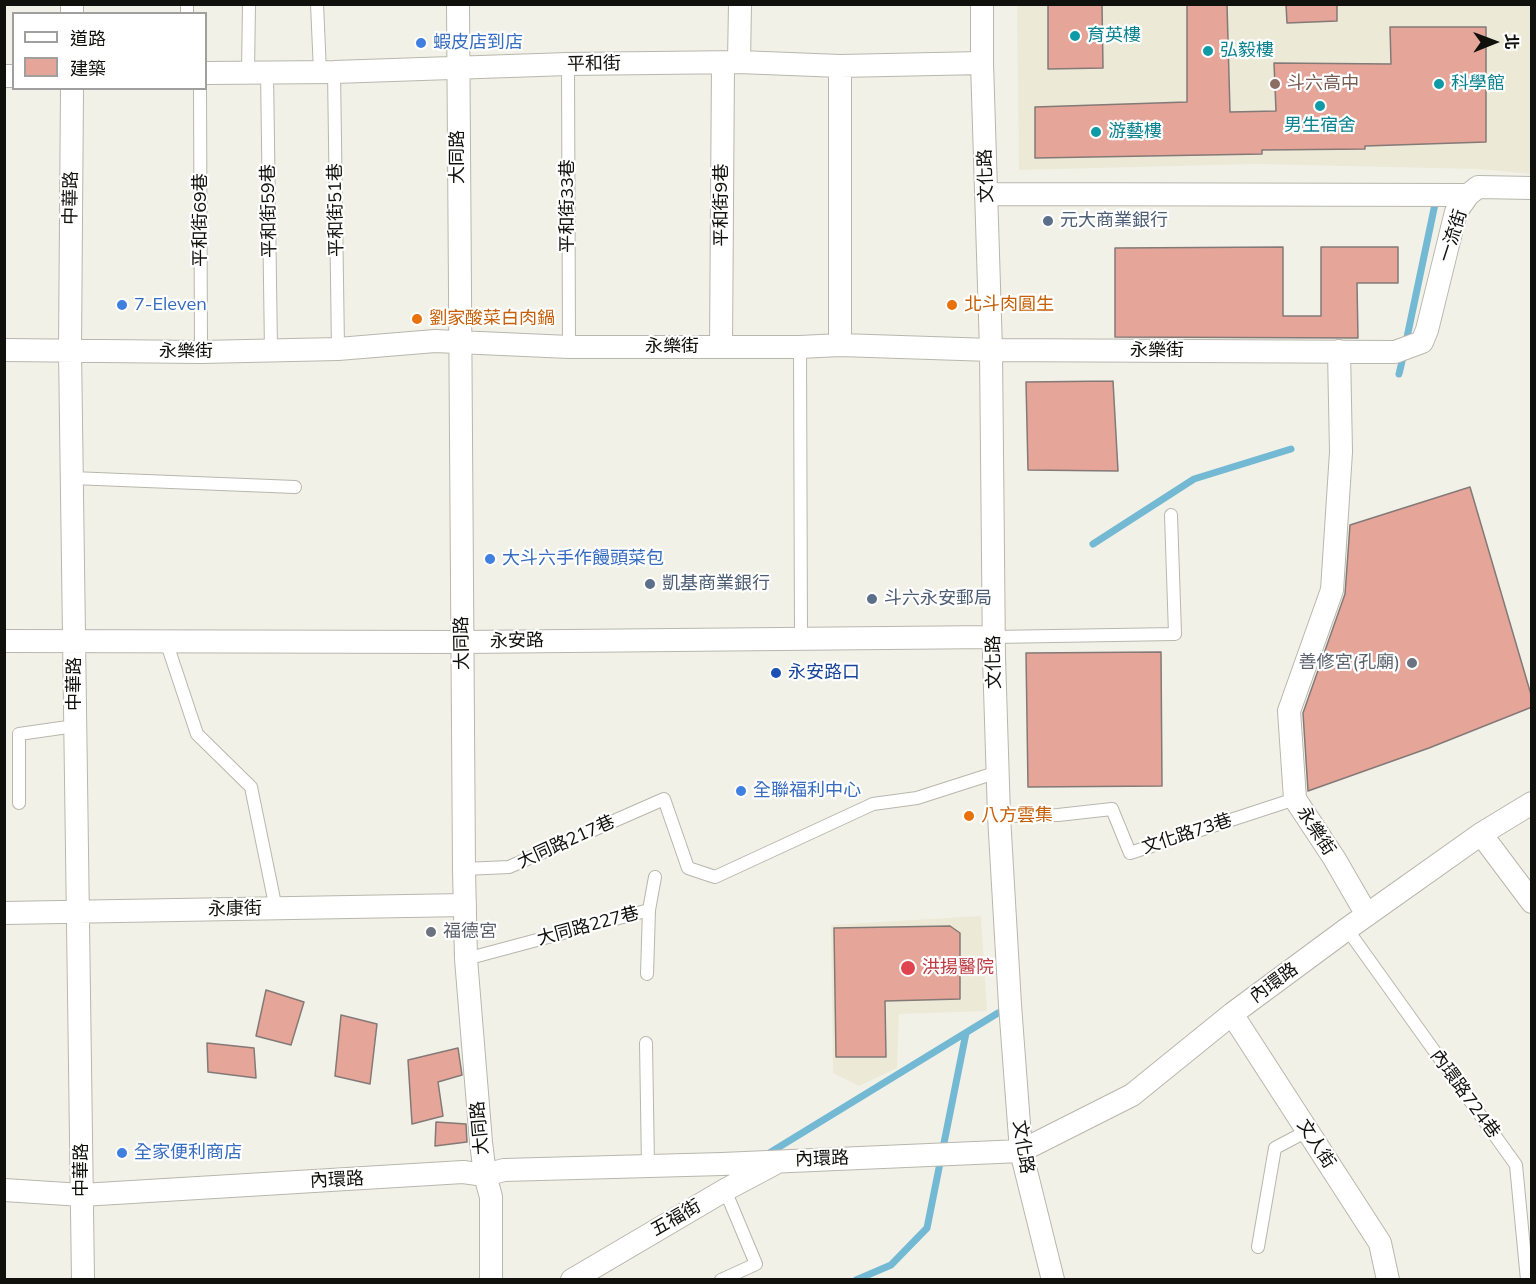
<!DOCTYPE html>
<html>
<head>
<meta charset="utf-8">
<style>
  body { margin:0 }
  #map { position:relative; width:1536px; height:1284px; overflow:hidden; background:#f2f1e7; font-family:Mulish,"Noto Sans TC",sans-serif }
  canvas { display:block }
  .frame { position:absolute; inset:0; border:6px solid #10100c; pointer-events:none }
  .legend { position:absolute; left:12px; top:12px; width:195px; height:78px; box-sizing:border-box; background:#fff; border:2px solid #9f9f9e; margin:0; padding:8px 10px; list-style:none; font-size:18px; color:#10100c }
  .legend li { display:flex; align-items:center; gap:12px; height:30px }
  .legend b { width:30px; border:2px solid #9f9f9e }
  .north { position:absolute; left:1464px; top:12px; width:60px; height:60px; -webkit-text-stroke:4px #fff; paint-order:stroke; rotate:89deg; font-size:16px; font-weight:700; line-height:24px; text-align:center; color:#10100c }
  .north::after { content:''; display:block; margin:auto; width:21px; height:27px; background:#10100c; clip-path:polygon(50% 0,100% 100%,50% 72%,0 100%) }
</style>
</head>
<body>
<div id="map">
<canvas width="1536" height="1284"></canvas>
<div class="frame"></div>
<ul class="legend">
<li><b style="height:8px;background:#fff"></b>道路</li>
<li><b style="height:16px;background:#e6a599"></b>建築</li>
</ul>
<div class="north">北</div>
</div>
<script>
const g = document.querySelector('canvas').getContext('2d');
g.lineJoin = 'round';
function fillPath(path, color) { g.fillStyle = color; g.fill(path, 'evenodd'); }
const poly = rows => new Path2D(rows.map(r => 'M' + r).join(''));
function trace(path, color, width, dash) { g.strokeStyle = color; g.lineWidth = width; g.lineCap = dash ? 'butt' : 'round'; g.setLineDash(dash || []); g.stroke(path); }
function label(font, color, halo, rows, align = 'center') {
  g.font = font + ' Mulish,"Noto Sans TC",sans-serif'; g.lineWidth = 4.5; g.setLineDash([]); g.textBaseline = 'middle'; g.strokeStyle = halo; g.fillStyle = color; for (const [text, x, y, turn = 0] of rows) {
    g.save(); g.translate(x, y); g.rotate((+turn || 0) * Math.PI / 180); g.textAlign = isNaN(turn) ? turn : align; if (halo) g.strokeText(text, 0, 0); g.fillText(text, 0, 0); g.restore();
  }
}
fillPath(poly([
  [1017,5,1531,5,1531,174,1478,169,1256,164,1019,170],
  [981,916,987,1011,899,1014,897,1068,859,1086,833,1073,831,925]
]), '#ece9d7');
trace(poly([
  [1406,342,1435,204],
  [1399,374,1404,353],
  [1093,544,1194,479,1291,449],
  [766,1155,998,1013],
  [856,1280,891,1265,927,1228,966,1033]
]), '#74b9d3', 7);
const building = poly([
  [1048,4,1102,4,1103,68,1048,69,1048,4],
  [1187,4,1227,4,1230,112,1276,111,1274,63,1391,64,1390,27,1486,27,1486,142,1365,146,1365,149,1262,150,1262,154,1035,158,1035,107,1187,102,1187,4],
  [1286,4,1337,4,1337,21,1287,23,1286,4],
  [1283,247,1283,316,1321,316,1321,247,1398,247,1398,283,1357,283,1358,338,1115,337,1115,248,1283,247],
  [1113,381,1118,471,1028,470,1026,382,1113,381],
  [1470,487,1532,698,1532,707,1429,748,1308,791,1303,713,1345,594,1350,525,1470,487],
  [1161,652,1162,786,1028,787,1026,653,1161,652],
  [950,926,960,933,960,999,885,1001,886,1057,836,1057,834,928,950,926],
  [266,990,304,1002,291,1045,256,1036,266,990],
  [341,1015,377,1024,370,1084,335,1076,341,1015],
  [207,1043,254,1048,256,1078,208,1072,207,1043],
  [458,1048,462,1075,438,1082,443,1116,412,1124,408,1060,458,1048],
  [436,1122,466,1124,467,1142,435,1146,436,1122]
]);
fillPath(building, '#e6a599');
trace(building, '#837977', 1.5);
const service = poly([
  [317,4,320,72],
  [187,14,187,4],
  [568,64,569,347],
  [248,72,249,4],
  [267,72,271,351],
  [334,72,338,349],
  [200,88,201,352],
  [800,347,801,639],
  [72,478,295,487],
  [993,637,1175,634,1171,515],
  [166,641,197,734,251,787,276,909],
  [19,803,19,734,75,726],
  [999,816,1058,815,1112,809,1130,853,1295,799],
  [464,869,509,867,664,799,688,868,715,877,873,804,917,798,998,772],
  [649,910,655,877],
  [1347,929,1516,1165,1527,1280],
  [466,959,649,910,647,974],
  [646,1043,648,1166],
  [1258,1247,1275,1148,1307,1131],
  [721,1280,756,1264,725,1190]
]);
const minor = poly([
  [72,4,72,14],
  [458,4,464,869,466,959,481,1142,485,1175,491,1197,491,1280],
  [982,4,982,63,991,350,994,657,999,816,1010,1005,1021,1151,1053,1280],
  [739,62,740,4],
  [840,66,840,345],
  [206,73,334,72,568,64,739,62,840,66,982,63],
  [4,76,14,76],
  [72,88,70,350,83,1280],
  [986,194,1468,195],
  [721,347,723,63],
  [4,350,201,352,338,349,435,341,569,347,800,347,840,345,991,350,1395,352,1422,342,1427,330,1456,212,1468,195,1478,187,1532,188],
  [1339,351,1341,452,1332,590,1289,711,1295,799,1334,858,1367,915],
  [4,641,462,642,993,637],
  [1481,834,1532,902],
  [4,913,465,905],
  [1232,1014,1380,1243,1388,1280],
  [4,1190,82,1195,463,1172,485,1175,504,1170,722,1164,1021,1151,1132,1095,1232,1014,1347,929,1481,834,1532,803],
  [572,1280,725,1190,774,1164]
]);
trace(service, '#b8b7ad', 14);
trace(minor, '#b8b7ad', 24);
trace(service, '#fff', 12);
trace(minor, '#fff', 22);
for (const [x, y, r, color] of [
  [1075,36,6,"#0f9aa8"],
  [421,43,6,"#3f7fe0"],
  [1208,51,6,"#0f9aa8"],
  [1275,84,6,"#8d6e63"],
  [1439,84,6,"#0f9aa8"],
  [1320,106,6,"#0f9aa8"],
  [1096,132,6,"#0f9aa8"],
  [1048,221,6,"#5c6f8a"],
  [122,305,6,"#3f7fe0"],
  [952,305,6,"#e8710a"],
  [417,319,6,"#e8710a"],
  [490,559,6,"#3f7fe0"],
  [650,584,6,"#5c6f8a"],
  [872,599,6,"#5c6f8a"],
  [1412,663,6,"#6b7280"],
  [776,673,6,"#1a4fb4"],
  [741,791,6,"#3f7fe0"],
  [969,816,6,"#e8710a"],
  [431,932,6,"#6b7280"],
  [908,968,8,"#e0444e"],
  [122,1153,6,"#3f7fe0"]
]) { const dot = new Path2D(); dot.arc(x, y, r, 0, 2 * Math.PI); g.fillStyle = color; g.fill(dot); trace(dot, '#fff', 2); }
label('18px', '#0d838f', '#fff', [
  ["育英樓",1087,36],
  ["弘毅樓",1220,51],
  ["科學館",1451,84],
  ["男生宿舍",1320,126,"center"],
  ["游藝樓",1108,132]
], 'left');
label('18px', '#366cbe', '#fff', [
  ["蝦皮店到店",433,43],
  ["7-Eleven",134,305],
  ["大斗六手作饅頭菜包",502,559],
  ["全聯福利中心",753,791],
  ["全家便利商店",134,1153]
], 'left');
label('18px', '#10100c', '#fff', [
  ["平和街",594,64,-1],
  ["大同路",458,157,-90],
  ["文化路",986,176,-92],
  ["中華路",71,198,-89],
  ["平和街9巷",722,205,-90],
  ["平和街33巷",568,206,-90],
  ["平和街51巷",336,210,-91],
  ["平和街59巷",269,211,-91],
  ["平和街69巷",201,220,-90],
  ["一流街",1453,236,-72],
  ["永樂街",672,347],
  ["永樂街",1157,351],
  ["永樂街",186,352],
  ["永安路",517,641,-1],
  ["大同路",462,643,-91],
  ["文化路",994,662,-91],
  ["中華路",75,684,-90],
  ["永樂街",1316,831,57],
  ["文化路73巷",1187,834,-18],
  ["大同路217巷",566,842,-24],
  ["永康街",235,909,-1],
  ["大同路227巷",588,926,-15],
  ["內環路",1274,983,-36],
  ["內環路724巷",1465,1094,54],
  ["大同路",480,1128,-95],
  ["文人街",1316,1144,57],
  ["文化路",1023,1147,81],
  ["內環路",822,1159,-2],
  ["中華路",82,1170,-90],
  ["內環路",337,1180,-3],
  ["五福街",676,1218,-30]
]);
label('18px', '#785e54', '#fff', [
  ["斗六高中",1287,84]
], 'left');
label('18px', '#4e5e75', '#fff', [
  ["元大商業銀行",1060,221],
  ["凱基商業銀行",662,584],
  ["斗六永安郵局",884,599]
], 'left');
label('18px', '#c56008', '#fff', [
  ["北斗肉圓生",964,305],
  ["劉家酸菜白肉鍋",429,319],
  ["八方雲集",981,816]
], 'left');
label('18px', '#5b616d', '#fff', [
  ["善修宮(孔廟)",1400,663],
  ["福德宮",443,932,"left"]
], 'right');
label('18px', '#164399', '#fff', [
  ["永安路口",788,673]
], 'left');
label('18px', '#be3a42', '#fff', [
  ["洪揚醫院",922,968]
], 'left');
</script>
</body>
</html>
